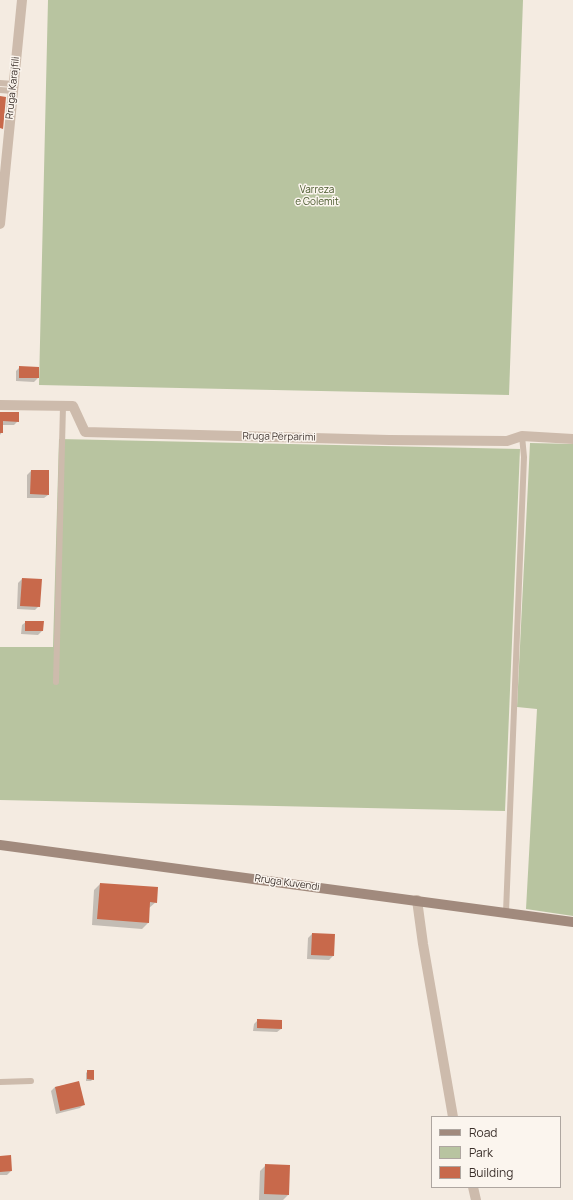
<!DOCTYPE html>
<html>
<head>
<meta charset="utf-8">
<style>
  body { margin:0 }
  #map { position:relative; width:573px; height:1200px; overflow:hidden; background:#f4ebe1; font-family:Manrope,sans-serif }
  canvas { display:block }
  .legend { position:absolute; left:431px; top:1116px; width:130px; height:72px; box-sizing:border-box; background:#fbf5ee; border:1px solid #aea6a0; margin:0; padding:5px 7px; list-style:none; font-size:12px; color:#3b302b }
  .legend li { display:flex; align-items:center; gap:8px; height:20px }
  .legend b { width:20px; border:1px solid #aea6a0 }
</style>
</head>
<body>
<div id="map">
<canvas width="573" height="1200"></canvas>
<ul class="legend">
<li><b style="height:5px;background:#a18a7d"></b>Road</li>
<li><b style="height:11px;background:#b8c4a0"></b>Park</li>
<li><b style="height:11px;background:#c8694b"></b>Building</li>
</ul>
</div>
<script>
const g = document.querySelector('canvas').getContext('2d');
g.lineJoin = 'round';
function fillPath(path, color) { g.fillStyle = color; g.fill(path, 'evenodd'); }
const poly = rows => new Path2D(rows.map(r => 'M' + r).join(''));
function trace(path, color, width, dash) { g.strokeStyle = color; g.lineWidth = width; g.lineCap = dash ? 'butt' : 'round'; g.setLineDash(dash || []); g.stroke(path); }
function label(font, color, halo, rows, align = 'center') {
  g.font = font + ' Manrope,sans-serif'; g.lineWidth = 3; g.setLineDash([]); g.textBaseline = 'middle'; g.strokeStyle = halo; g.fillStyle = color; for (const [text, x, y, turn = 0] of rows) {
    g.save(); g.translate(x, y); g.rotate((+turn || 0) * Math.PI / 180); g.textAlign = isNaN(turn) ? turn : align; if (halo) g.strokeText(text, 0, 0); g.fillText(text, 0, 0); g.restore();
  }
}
fillPath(poly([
  [48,0,523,0,509,395,39,385],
  [59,439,520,449,505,811,0,800,0,647,53,647],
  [530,443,573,444,573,916,526,909,537,709,517,707]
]), '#b8c4a0');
fillPath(poly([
  [20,367,38,378,34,382,16,381,16,371],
  [0,413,18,421,14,425,2,425,2,432,0,435],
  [31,471,48,495,44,498,27,498,27,475],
  [22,579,39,606,35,610,17,609,18,583],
  [26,622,42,631,38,635,21,634,22,625],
  [100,884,156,902,149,908,148,923,142,929,92,925,94,890],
  [312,934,334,935,333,956,329,960,307,959,308,938],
  [258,1020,281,1029,277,1032,253,1031,254,1024],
  [88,1071,93,1079,91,1081,86,1081,86,1073],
  [79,1082,84,1104,80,1108,56,1114,51,1091,55,1087],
  [0,1157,11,1171,7,1175,0,1175],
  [266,1165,288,1195,283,1200,259,1200,260,1171]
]), '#0003');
fillPath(poly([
  [0,96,6,97,3,129,0,128],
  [19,366,39,367,39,378,19,378],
  [0,412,19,412,19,422,3,421,3,433,0,433],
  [31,470,49,470,49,495,30,494],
  [22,578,42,579,40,607,20,606],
  [25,621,44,621,43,631,25,631],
  [100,883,158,887,157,903,150,902,149,923,97,919],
  [312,933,335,934,334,956,311,955],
  [257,1019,282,1020,282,1029,257,1028],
  [87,1070,94,1070,94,1080,87,1079],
  [79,1081,85,1105,60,1111,55,1087],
  [11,1155,12,1171,0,1172,0,1156],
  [265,1164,290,1165,289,1195,264,1194]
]), '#c8694b');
trace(poly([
  [0,83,14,84],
  [0,90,13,91],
  [56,682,63,406],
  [506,912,524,457,522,436],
  [0,1082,31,1081]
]), '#cdbbac', 6);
trace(poly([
  [0,224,22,0],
  [0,405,73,406,85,432,389,440,507,441,522,436,573,439],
  [417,900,423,944,453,1117],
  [473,1187,476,1200]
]), '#cdbbac', 10);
trace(poly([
  [0,845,573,922]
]), '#a18a7d', 10);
label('10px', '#3b302b', '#fbf5ee', [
  ["Rruga Karajfili",13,88,-84],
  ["Rruga Përparimi",279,437,1],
  ["Rruga Kuvendi",287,883,8]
]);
label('10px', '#4a5a2e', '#fbf5ee', [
  ["Varreza",317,190],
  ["e Golemit",317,202]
]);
</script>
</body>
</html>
